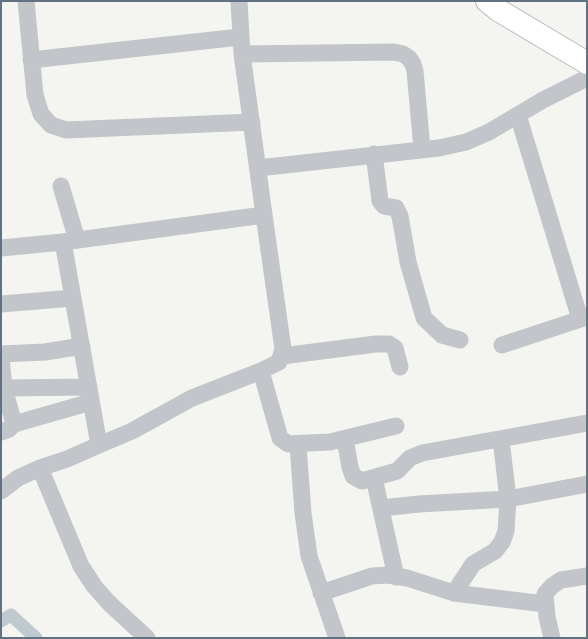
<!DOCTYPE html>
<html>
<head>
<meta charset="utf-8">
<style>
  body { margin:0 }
  #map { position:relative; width:588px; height:639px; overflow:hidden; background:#f4f5f0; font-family:Poppins,sans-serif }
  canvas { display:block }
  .frame { position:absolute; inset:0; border:2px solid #627283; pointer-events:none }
</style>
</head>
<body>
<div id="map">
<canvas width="588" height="639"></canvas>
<div class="frame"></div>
</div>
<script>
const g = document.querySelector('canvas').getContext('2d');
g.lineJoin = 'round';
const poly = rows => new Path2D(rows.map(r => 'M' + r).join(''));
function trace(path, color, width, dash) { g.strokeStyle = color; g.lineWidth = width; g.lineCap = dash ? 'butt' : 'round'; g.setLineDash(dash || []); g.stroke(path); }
trace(poly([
  [1,621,11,615,36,638]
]), '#c0c9cf', 13);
const major = poly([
  [487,1,498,10,587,63]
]);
trace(major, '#b5b9bd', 24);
trace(poly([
  [26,1,35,95,41,114,51,125,66,130,252,122],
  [239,1,242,54,264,215],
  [242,54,394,52,403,54,409,58,413,64,415,71,422,149],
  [31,60,240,37],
  [518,115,580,319],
  [374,154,380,201,384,206,396,208,400,216,408,262,424,318,442,335,460,340],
  [258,168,439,148,466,142,489,132,543,100,587,78],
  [61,186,77,240],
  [63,242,99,445],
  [1,248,63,242,264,215,283,349,279,362,261,371,192,398,132,431,99,445,67,459,40,468,18,478,1,491],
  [1,304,73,298],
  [502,345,587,317],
  [1,354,45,352,82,346],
  [282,356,376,344,389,344,395,348,400,367],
  [1,357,4,388,14,424],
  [261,371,280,438,288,444,330,442,396,426],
  [4,388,89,387],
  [1,432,9,429,14,424,91,402],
  [345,439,350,467,353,476,362,481,397,471,410,458,422,453,587,423],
  [298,445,303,513,309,556,337,638],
  [40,468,81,566,94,586,109,603,147,638],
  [374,478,396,577],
  [381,508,419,504,508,499,587,484],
  [321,593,372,576,388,575,407,578,454,593,545,604],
  [454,593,473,564,495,551,502,542,506,531,508,499,501,439],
  [552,638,547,617,545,594,552,586,561,580,587,576]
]), '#c2c5c9', 17);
trace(major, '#fff', 22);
</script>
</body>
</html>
